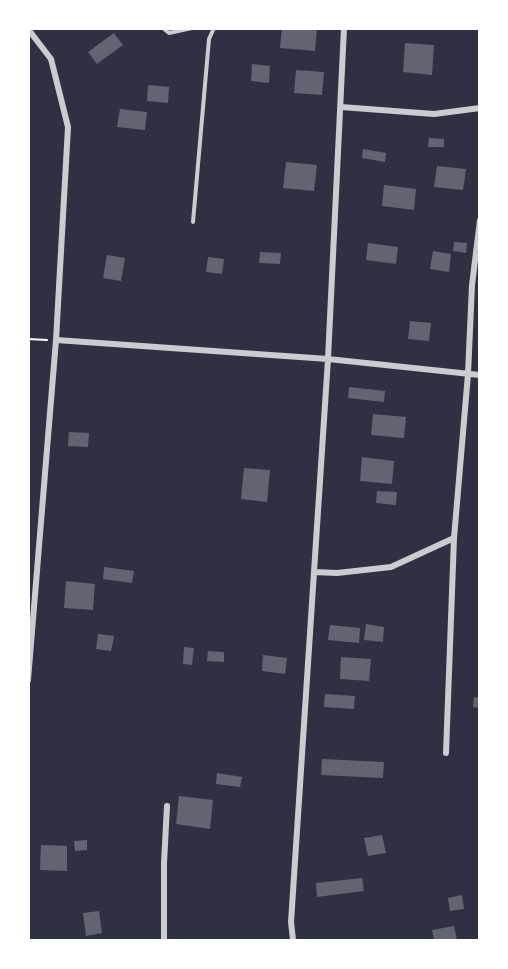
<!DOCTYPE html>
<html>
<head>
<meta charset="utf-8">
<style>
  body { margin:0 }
  #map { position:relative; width:508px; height:969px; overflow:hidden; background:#2d3142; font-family:"PT Sans",sans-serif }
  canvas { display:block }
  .frame { position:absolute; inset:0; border:30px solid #fff; pointer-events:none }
</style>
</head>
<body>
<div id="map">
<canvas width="508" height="969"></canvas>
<div class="frame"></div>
</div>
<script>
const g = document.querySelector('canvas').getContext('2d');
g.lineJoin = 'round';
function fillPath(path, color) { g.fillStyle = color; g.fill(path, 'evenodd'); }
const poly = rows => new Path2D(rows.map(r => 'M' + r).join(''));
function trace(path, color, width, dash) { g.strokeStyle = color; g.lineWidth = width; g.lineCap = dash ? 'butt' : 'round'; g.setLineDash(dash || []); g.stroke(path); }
fillPath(poly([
  [282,28,317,28,315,51,280,48],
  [114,33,123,45,97,64,88,52],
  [405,43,434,45,432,75,403,72],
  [252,64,270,66,269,83,251,81],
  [296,70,324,72,322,95,294,93],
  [148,85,169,87,168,103,147,101],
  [120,109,147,112,145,130,117,127],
  [429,138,444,139,444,147,428,147],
  [363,149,386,153,385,162,362,158],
  [286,162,317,165,314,191,283,188],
  [437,166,466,169,463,190,434,187],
  [384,185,416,189,414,210,382,206],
  [454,242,467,243,466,253,453,251],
  [368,243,398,247,396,264,366,260],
  [433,251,451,254,449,272,430,269],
  [260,252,281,253,280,264,259,263],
  [107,255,125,258,121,281,103,278],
  [208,257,224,259,222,274,206,272],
  [410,321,431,323,429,341,408,339],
  [349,387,385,391,384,402,348,398],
  [373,414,406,417,404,438,371,435],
  [69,432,89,433,88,447,68,446],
  [362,457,394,461,392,484,360,481],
  [244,468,270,470,267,502,241,499],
  [377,491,397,492,396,505,376,503],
  [104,567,134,571,132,583,103,579],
  [66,581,95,584,93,610,64,608],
  [366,624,384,627,383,642,364,640],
  [330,625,360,628,359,643,328,640],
  [98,634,114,636,111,651,96,649],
  [184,647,194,648,192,665,183,664],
  [208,651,224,652,224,662,207,661],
  [263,655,287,658,285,674,262,671],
  [341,657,371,659,369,681,340,679],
  [325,694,355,696,354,709,324,707],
  [474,697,480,698,480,708,473,707],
  [322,759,384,762,383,778,321,775],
  [217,773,242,777,240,787,216,784],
  [179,796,213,800,210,829,176,824],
  [382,835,386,853,368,856,364,838],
  [87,840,87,850,75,851,74,841],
  [41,845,67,846,67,871,40,870],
  [362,878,364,891,317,897,316,883],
  [462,895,464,909,450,911,448,898],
  [99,911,102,933,86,936,83,913],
  [454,926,457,940,434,940,432,930]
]), '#626471');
trace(poly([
  [28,339,47,340]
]), '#fff', 2);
trace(poly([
  [163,28,169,33,192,28],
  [193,222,209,39,214,28]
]), '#caccd0', 4);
trace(poly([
  [28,29,51,59,68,127,56,340,28,680],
  [341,107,434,114,480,108],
  [56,340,328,359,480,375],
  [314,572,337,573,391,567,454,538,468,374,472,285,480,220],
  [446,753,454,538],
  [164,940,164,863,167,806],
  [293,940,291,922,328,359,344,28]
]), '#caccd0', 6);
</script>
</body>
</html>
